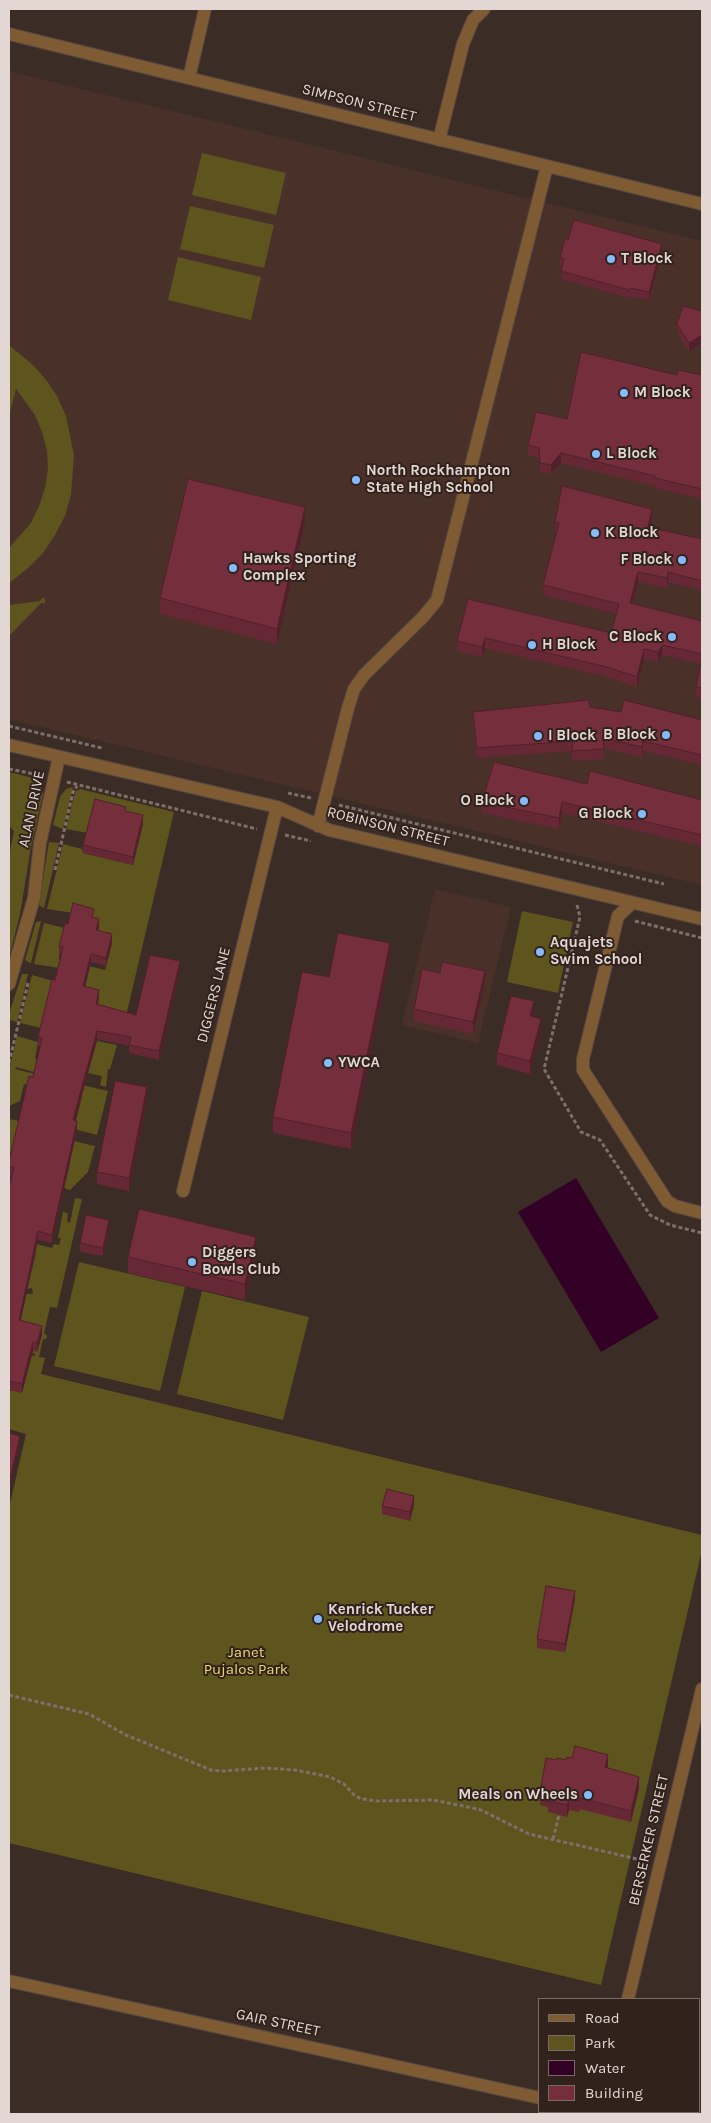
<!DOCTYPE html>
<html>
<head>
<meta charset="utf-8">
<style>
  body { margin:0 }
  #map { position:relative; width:711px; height:2123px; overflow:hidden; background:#3c2c26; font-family:Karla,sans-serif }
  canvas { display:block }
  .frame { position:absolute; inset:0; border:10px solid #e2d7d3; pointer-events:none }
  .legend { position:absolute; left:538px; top:1998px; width:162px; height:115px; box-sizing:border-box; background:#32221c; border:1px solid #786a65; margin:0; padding:6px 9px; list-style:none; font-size:15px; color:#e2d7d3 }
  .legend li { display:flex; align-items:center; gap:10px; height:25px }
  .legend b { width:25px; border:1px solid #786a65 }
</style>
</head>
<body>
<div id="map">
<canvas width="711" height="2123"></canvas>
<div class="frame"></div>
<ul class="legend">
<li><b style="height:6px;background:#7e5b33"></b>Road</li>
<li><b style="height:14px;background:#5e541e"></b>Park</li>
<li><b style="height:14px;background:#330026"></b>Water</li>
<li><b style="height:14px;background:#752e3c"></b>Building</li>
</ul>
</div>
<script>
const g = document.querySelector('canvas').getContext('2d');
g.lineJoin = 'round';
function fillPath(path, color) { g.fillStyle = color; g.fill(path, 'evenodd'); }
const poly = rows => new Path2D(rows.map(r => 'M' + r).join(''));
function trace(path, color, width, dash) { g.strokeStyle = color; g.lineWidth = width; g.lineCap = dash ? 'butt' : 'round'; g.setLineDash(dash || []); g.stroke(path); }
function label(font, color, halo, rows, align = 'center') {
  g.font = font + ' Karla,sans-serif'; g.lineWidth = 4; g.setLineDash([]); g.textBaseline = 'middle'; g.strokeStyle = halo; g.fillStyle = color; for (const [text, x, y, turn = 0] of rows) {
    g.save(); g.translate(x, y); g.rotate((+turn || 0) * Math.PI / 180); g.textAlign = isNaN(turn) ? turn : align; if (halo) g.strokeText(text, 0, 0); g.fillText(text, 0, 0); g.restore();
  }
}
fillPath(poly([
  [9,71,702,241,702,885,9,719],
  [435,889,511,907,478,1043,402,1025]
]), '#493129');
fillPath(poly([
  [202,153,286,173,276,215,192,195],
  [190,206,274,225,264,268,180,249],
  [178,257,261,277,251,320,168,300],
  [9,345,34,366,47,381,57,396,66,416,74,455,71,495,65,516,55,535,43,553,28,568,9,583,9,548,31,523,39,506,45,488,48,469,47,451,42,432,35,415,16,389,9,417],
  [42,598,45,598,45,603,41,603,9,636,9,605,40,601],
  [9,772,33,778,40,783,43,794,31,847,20,914,9,958,9,856,14,831,9,826],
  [73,787,71,795,63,829,53,825,60,797,66,789],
  [80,789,174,812,122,1033,41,1028,20,1023,32,975,57,982,83,995,63,960,105,970,112,943,73,913,47,909,63,844,82,849,83,853,133,865,88,833,66,829,74,796,76,791],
  [49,842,59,843,44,908,39,905],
  [522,911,573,922,558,993,507,982],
  [41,921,31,963,30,963,25,960,36,922],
  [44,923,69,929,59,955,60,968,34,964],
  [22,974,28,974,17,1022,9,1020,9,1014],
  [17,1036,38,1042,35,1059,39,1060,38,1073,16,1067,15,1069,39,1075,29,1085,24,1084,20,1101,9,1106,9,1071],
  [97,1041,117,1045,110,1069,108,1069,106,1087,100,1085,102,1076,88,1073],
  [69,1082,108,1091,97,1135,74,1129,82,1096,79,1096],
  [9,1119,19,1121,26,1130,95,1146,88,1172,70,1190,64,1188,70,1163,12,1152,9,1155],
  [75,1198,82,1199,57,1308,50,1307,44,1333,47,1336,46,1339,43,1339,39,1357,45,1358,41,1374,702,1535,702,1550,601,1985,9,1843,9,1508,26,1434,9,1429,9,1392,12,1390,9,1349,35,1356,35,1354,27,1352,24,1330,9,1294,33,1294,32,1288,27,1289,36,1253,9,1237,52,1248,54,1244,59,1245,61,1238,58,1238,63,1212,68,1213,67,1221,70,1223],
  [79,1262,185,1287,160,1391,54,1366],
  [202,1291,309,1317,283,1420,177,1394]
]), '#5e541e');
fillPath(poly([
  [576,1178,659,1318,601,1352,518,1212]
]), '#330026');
const minor = poly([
  [9,34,702,204],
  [189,78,205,9],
  [439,140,463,44,473,20,484,9],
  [9,745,277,807,329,830,702,919],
  [318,826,348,708,354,689,364,675,423,617,437,600,547,166],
  [632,903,618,916,583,1059,583,1070,667,1201,675,1206,702,1213],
  [9,984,34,898,40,843,59,757],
  [183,1191,277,807],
  [9,1981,540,2098],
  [628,1999,702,1689],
  [601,2114,601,2112]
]);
trace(minor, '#574742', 14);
trace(poly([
  [9,726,102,748],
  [9,769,39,775],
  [67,782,257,829],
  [288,793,311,798],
  [339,805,664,884],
  [285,835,311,841],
  [55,870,73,792,77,786],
  [577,905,580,917,544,1069,581,1132,600,1140,650,1215,670,1225,702,1233],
  [635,921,702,938],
  [9,1063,28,983],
  [9,1695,89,1714,126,1735,211,1770,222,1771,265,1768,295,1770,330,1777,344,1784,355,1796,362,1799,378,1801,433,1800,459,1805,481,1810,529,1834,637,1859],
  [553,1839,559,1815]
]), '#7d6f69', 3, [4, 2.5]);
trace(minor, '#7e5b33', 12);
fillPath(poly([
  [662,252,649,300,630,296,629,298,561,279,562,266,560,266,560,258],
  [702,311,702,343,689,351,677,332,677,324],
  [677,375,702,375,702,499,655,488,655,486,561,463,551,474,540,472,539,458,528,455,528,445,567,419],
  [652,519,650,528,702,539,702,591,668,582,667,588,638,582,632,604,702,621,702,698,696,697,696,687,701,664,662,655,658,662,644,659,637,687,607,677,485,648,482,657,457,651,457,641,468,599,611,633,617,614,543,595,543,585,557,532,555,532,555,522],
  [305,523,277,644,160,614,160,598],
  [590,707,621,712,702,720,702,765,643,751,642,757,603,748,604,759,572,761,572,751,477,758,473,722,473,712],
  [587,784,702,800,702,846,562,813,559,829,482,813,482,802],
  [126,811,143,824,133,865,83,853,83,845],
  [94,918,99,927,98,931,112,943,106,966,91,962,85,987,99,998,98,1004,136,1015,180,970,159,1060,129,1053,129,1046,97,1039,75,1120,77,1130,52,1243,38,1240,20,1321,42,1335,37,1352,33,1351,22,1393,9,1390,9,1187,12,1176,9,1175,9,1161,33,1077,40,1046,38,1046,38,1037,61,955,59,955,59,946,68,924],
  [390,959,351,1149,273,1133,273,1117,329,977],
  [485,983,473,1034,414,1021,414,1009],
  [534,1014,533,1017,541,1031,530,1074,497,1065,497,1053],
  [147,1099,129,1191,97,1184,97,1172],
  [109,1228,103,1256,80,1252,80,1243],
  [256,1252,245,1300,128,1273,128,1257],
  [414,1504,410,1521,382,1514,382,1506],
  [575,1599,565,1652,537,1648,537,1639],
  [556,1760,566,1760,608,1766,608,1768,639,1788,631,1822,580,1809,579,1812,569,1810,567,1817,548,1812,548,1807,540,1805,540,1793]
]), '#652834');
fillPath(poly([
  [662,244,662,252,649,300,649,292],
  [702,335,702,343,689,351,689,343],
  [561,453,561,463,551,474,551,465],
  [305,507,305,523,277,644,277,629],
  [652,509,652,519,648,537,648,527],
  [638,572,638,582,630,613,630,603],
  [668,572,668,582,667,588,667,578],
  [485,638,485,648,482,657,482,647],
  [662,645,662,655,658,662,658,652],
  [644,649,644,659,637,687,637,677],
  [643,741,643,751,642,757,642,747],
  [562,802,562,813,559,829,559,818],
  [143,815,143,824,133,865,133,857],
  [99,919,99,927,96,939,96,930],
  [112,934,112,943,106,966,106,958],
  [390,943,390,959,351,1149,351,1133],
  [91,954,91,962,83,995,83,986],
  [180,961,180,970,159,1060,159,1051],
  [485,971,485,983,473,1034,473,1022],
  [99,990,99,998,96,1013,96,1004],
  [534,1001,534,1014,530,1028,530,1016],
  [541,1019,541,1031,530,1074,530,1061],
  [97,1031,97,1039,73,1129,73,1120],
  [147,1087,147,1099,129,1191,129,1178],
  [77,1121,77,1130,52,1243,52,1235],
  [109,1220,109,1228,103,1256,103,1248],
  [38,1231,38,1240,19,1329,19,1320],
  [256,1237,256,1252,245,1300,245,1284],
  [42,1326,42,1335,37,1352,37,1343],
  [33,1342,33,1351,22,1393,22,1384],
  [20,1436,20,1444,9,1492,9,1483],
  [414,1496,414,1504,410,1521,410,1512],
  [575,1591,575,1599,565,1652,565,1644],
  [608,1755,608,1766,605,1778,605,1767],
  [639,1777,639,1788,631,1822,631,1811],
  [569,1799,569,1810,567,1817,567,1805]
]), '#52202a');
const building = poly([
  [574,220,662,244,649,292,630,288,629,290,561,271,564,258,560,258,565,239,568,240,574,220],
  [683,306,702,311,702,335,689,343,677,324,683,306],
  [581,352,677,375,678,370,702,375,702,489,655,478,655,476,561,453,551,465,540,463,539,448,528,445,536,412,567,419,581,352],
  [188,479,305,507,277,629,160,598,188,479],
  [562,486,652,509,648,527,702,539,702,581,668,572,667,578,638,572,630,603,702,621,702,654,662,645,658,652,644,649,637,677,607,667,485,638,482,647,457,641,468,599,611,633,619,604,543,585,559,523,555,522,562,486],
  [702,657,702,688,696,687,702,657],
  [589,700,590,707,621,712,624,700,702,720,702,755,643,741,642,747,603,738,604,749,572,751,573,741,477,748,473,712,589,700],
  [494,762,587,784,590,771,702,800,702,835,562,802,559,818,482,802,494,762],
  [95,799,126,807,125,811,143,815,133,857,83,845,95,799],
  [73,903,94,909,92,917,99,919,96,930,112,934,106,958,91,954,83,986,99,990,96,1004,136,1015,150,955,180,961,159,1051,129,1045,131,1037,97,1031,73,1120,77,1121,52,1235,38,1231,19,1320,42,1326,37,1343,33,1342,22,1384,9,1381,9,1187,14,1168,9,1166,9,1161,29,1076,33,1077,42,1038,38,1037,52,979,55,980,63,947,59,946,65,923,68,924,73,903],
  [338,933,390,943,351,1133,273,1117,302,972,329,977,338,933],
  [442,962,485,971,473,1022,414,1009,422,969,440,973,442,962],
  [511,996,534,1001,530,1016,541,1019,530,1061,497,1053,511,996],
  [115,1081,147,1087,129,1178,97,1172,115,1081],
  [139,1209,256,1237,245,1284,128,1257,139,1209],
  [86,1215,109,1220,103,1248,80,1243,86,1215],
  [9,1433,20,1436,9,1483,9,1433],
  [387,1489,414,1496,410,1512,382,1506,387,1489],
  [546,1586,575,1591,565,1644,537,1639,546,1586],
  [575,1746,608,1755,605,1767,639,1777,631,1811,580,1798,579,1801,569,1799,567,1805,548,1801,549,1796,540,1793,546,1758,556,1760,557,1758,566,1760,567,1757,572,1758,575,1746]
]);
fillPath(building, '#752e3c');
trace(building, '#52202a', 1);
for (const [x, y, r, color] of [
  [611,259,5,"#85bbfb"],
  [624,393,5,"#85bbfb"],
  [596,454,5,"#85bbfb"],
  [356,480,5,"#85bbfb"],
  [595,533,5,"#85bbfb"],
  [682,560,5,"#85bbfb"],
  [233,568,5,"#85bbfb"],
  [672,637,5,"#85bbfb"],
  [532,645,5,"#85bbfb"],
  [666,735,5,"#85bbfb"],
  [538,736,5,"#85bbfb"],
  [524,801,5,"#85bbfb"],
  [642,814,5,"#85bbfb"],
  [540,952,5,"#85bbfb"],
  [328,1063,5,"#85bbfb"],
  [192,1262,5,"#85bbfb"],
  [318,1619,5,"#85bbfb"],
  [588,1795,5,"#85bbfb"]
]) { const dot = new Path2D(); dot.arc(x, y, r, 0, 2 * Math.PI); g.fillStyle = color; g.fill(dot); trace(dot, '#32221c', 2); }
label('15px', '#e2d7d3', '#32221c', [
  ["SIMPSON STREET",359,103,14],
  ["ALAN DRIVE",32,809,-78],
  ["ROBINSON STREET",388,827,14],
  ["DIGGERS LANE",214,995,-76],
  ["BERSERKER STREET",649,1840,-77],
  ["GAIR STREET",278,2023,12]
]);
label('bold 15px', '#e2d7d3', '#32221c', [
  ["T Block",621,259],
  ["M Block",634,393],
  ["L Block",606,454],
  ["North Rockhampton",366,471],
  ["State High School",366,488],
  ["K Block",605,533],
  ["Hawks Sporting",243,559],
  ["Complex",243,576],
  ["F Block",672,560,"right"],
  ["C Block",662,637,"right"],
  ["H Block",542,645],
  ["B Block",656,735,"right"],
  ["I Block",548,736],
  ["O Block",514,801,"right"],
  ["G Block",632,814,"right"],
  ["Aquajets",550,943],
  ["Swim School",550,960],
  ["YWCA",338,1063],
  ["Diggers",202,1253],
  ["Bowls Club",202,1270],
  ["Kenrick Tucker",328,1610],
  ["Velodrome",328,1627],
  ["Meals on Wheels",578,1795,"right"]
], 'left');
label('15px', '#edd96e', '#32221c', [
  ["Janet",246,1653],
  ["Pujalos Park",246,1670]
]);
</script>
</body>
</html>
